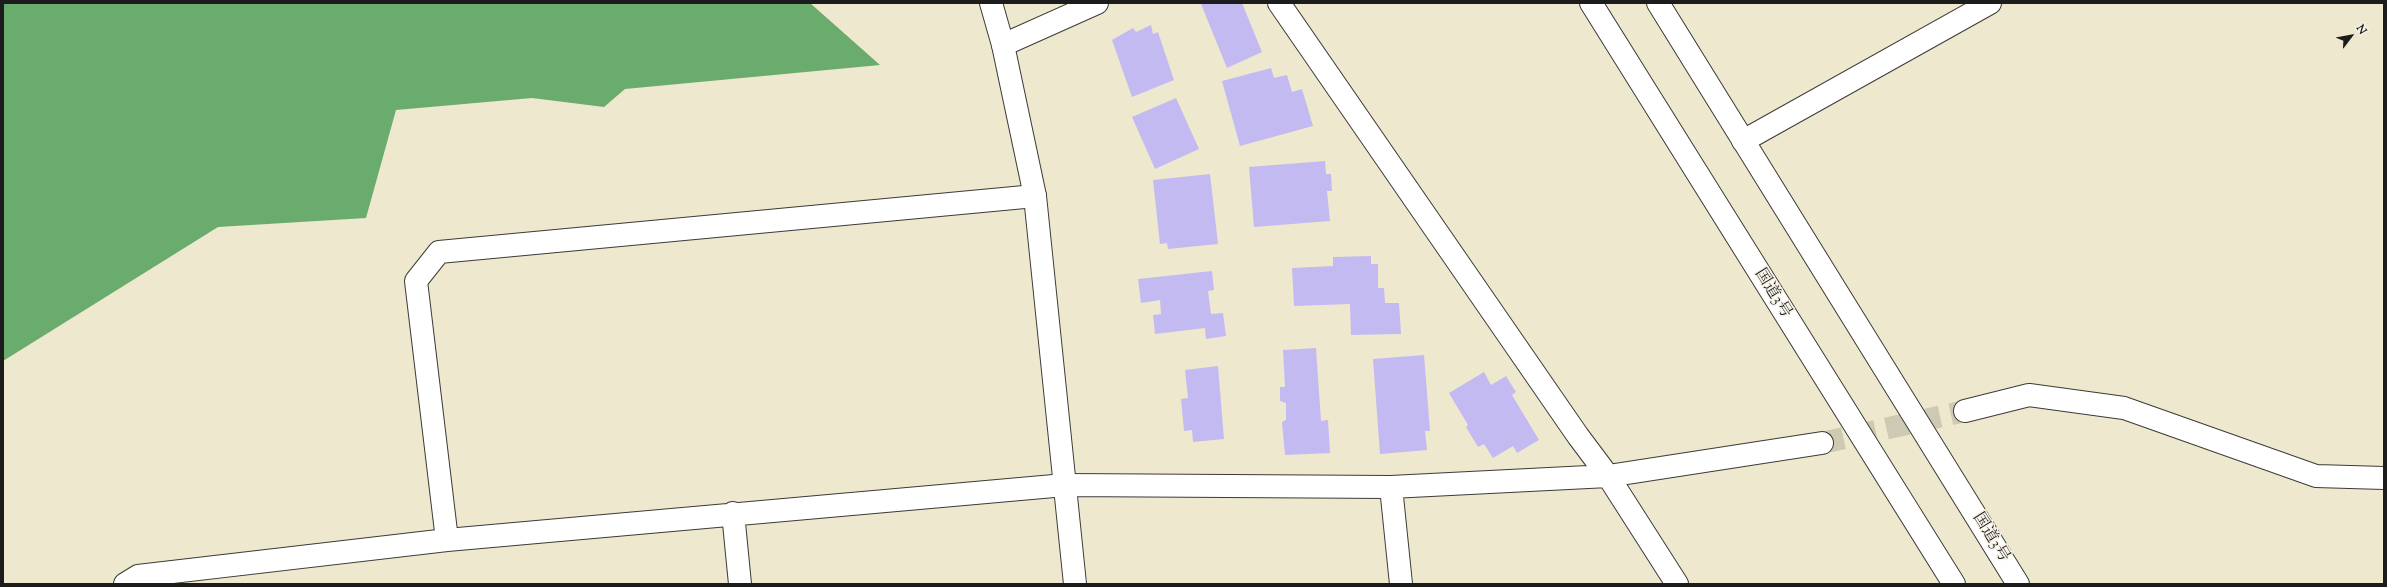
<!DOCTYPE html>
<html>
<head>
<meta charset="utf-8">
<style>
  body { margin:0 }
  #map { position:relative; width:2387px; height:587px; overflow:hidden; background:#eee8ce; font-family:"Sorts Mill Goudy",serif }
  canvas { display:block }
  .frame { position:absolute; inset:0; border:4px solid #1c1c1c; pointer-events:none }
  .north { position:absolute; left:2331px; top:16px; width:40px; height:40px; -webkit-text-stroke:3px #f7f3e8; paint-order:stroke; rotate:58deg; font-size:11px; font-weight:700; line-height:16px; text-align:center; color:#1c1c1c }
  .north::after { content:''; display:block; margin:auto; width:14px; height:18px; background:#1c1c1c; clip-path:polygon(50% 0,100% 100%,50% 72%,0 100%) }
</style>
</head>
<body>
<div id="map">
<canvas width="2387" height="587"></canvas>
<div class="frame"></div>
<div class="north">N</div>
</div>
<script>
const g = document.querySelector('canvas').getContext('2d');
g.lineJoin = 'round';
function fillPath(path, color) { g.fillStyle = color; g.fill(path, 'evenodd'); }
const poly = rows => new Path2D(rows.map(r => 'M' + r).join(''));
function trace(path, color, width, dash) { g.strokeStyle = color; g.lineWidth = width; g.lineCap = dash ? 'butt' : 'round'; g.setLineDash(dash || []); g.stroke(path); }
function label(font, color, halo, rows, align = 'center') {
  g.font = font + ' "Sorts Mill Goudy","Noto Serif JP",serif'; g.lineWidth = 3; g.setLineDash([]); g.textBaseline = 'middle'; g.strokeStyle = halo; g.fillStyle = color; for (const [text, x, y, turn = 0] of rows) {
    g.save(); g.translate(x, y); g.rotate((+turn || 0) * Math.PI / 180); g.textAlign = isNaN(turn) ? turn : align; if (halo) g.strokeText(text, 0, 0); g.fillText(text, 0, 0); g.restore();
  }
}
fillPath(poly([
  [3,3,810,3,880,65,625,89,604,107,532,98,396,110,366,218,218,227,3,361]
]), '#6aab6e');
fillPath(poly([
  [1204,3,1242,3,1262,52,1227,68,1201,4],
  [1151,25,1153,34,1158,32,1174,80,1132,97,1112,40,1133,28,1136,32],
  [1271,68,1274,78,1287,75,1292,92,1302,89,1313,126,1240,146,1222,81],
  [1176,98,1199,149,1155,169,1132,117],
  [1325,161,1326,174,1331,174,1332,191,1327,191,1330,221,1254,227,1249,167],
  [1210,174,1218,244,1168,249,1167,243,1160,244,1153,180],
  [1371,256,1371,264,1378,264,1378,288,1384,288,1385,303,1399,303,1401,334,1351,335,1350,304,1294,306,1292,268,1333,266,1333,257],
  [1212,271,1214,290,1208,291,1211,314,1223,313,1226,336,1206,339,1205,328,1155,334,1153,315,1161,314,1160,300,1141,303,1138,279],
  [1316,348,1321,421,1328,420,1330,453,1285,455,1282,422,1286,420,1286,403,1280,401,1280,387,1285,387,1283,350],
  [1424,355,1430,431,1425,431,1427,450,1380,454,1373,359],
  [1218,366,1224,439,1193,442,1192,430,1184,431,1181,399,1188,398,1185,370],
  [1484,372,1491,385,1506,376,1516,392,1512,395,1539,440,1517,453,1513,446,1493,458,1484,444,1478,447,1466,427,1468,425,1449,393]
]), '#c4baf2');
trace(poly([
  [1822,443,1965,411]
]), '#cec9b3', 22, [22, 11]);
const minor = poly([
  [1279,3,1578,436,1608,476,1677,584],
  [1003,45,1097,3],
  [1743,141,1990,3],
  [1965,411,2029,395,2124,408,2316,476,2384,478],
  [1391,487,1401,584],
  [733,513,740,584],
  [447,540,416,281,439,252,1035,196],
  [125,584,138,576,447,540,1065,485,1391,487,1608,476,1822,443]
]);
const tertiary = poly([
  [991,3,1003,45,1035,196,1075,584]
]);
const trunk = poly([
  [1591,3,1954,584],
  [1658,3,2018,584]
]);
trace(minor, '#3c3b37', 24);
trace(tertiary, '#3c3b37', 24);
trace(trunk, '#3c3b37', 24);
trace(minor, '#fff', 22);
trace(tertiary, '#fff', 22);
trace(trunk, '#fff', 22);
label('16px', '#1c1c1c', '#f7f3e8', [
  ["国道3号",1772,294,58],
  ["国道3号",1990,538,58]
]);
</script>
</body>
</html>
